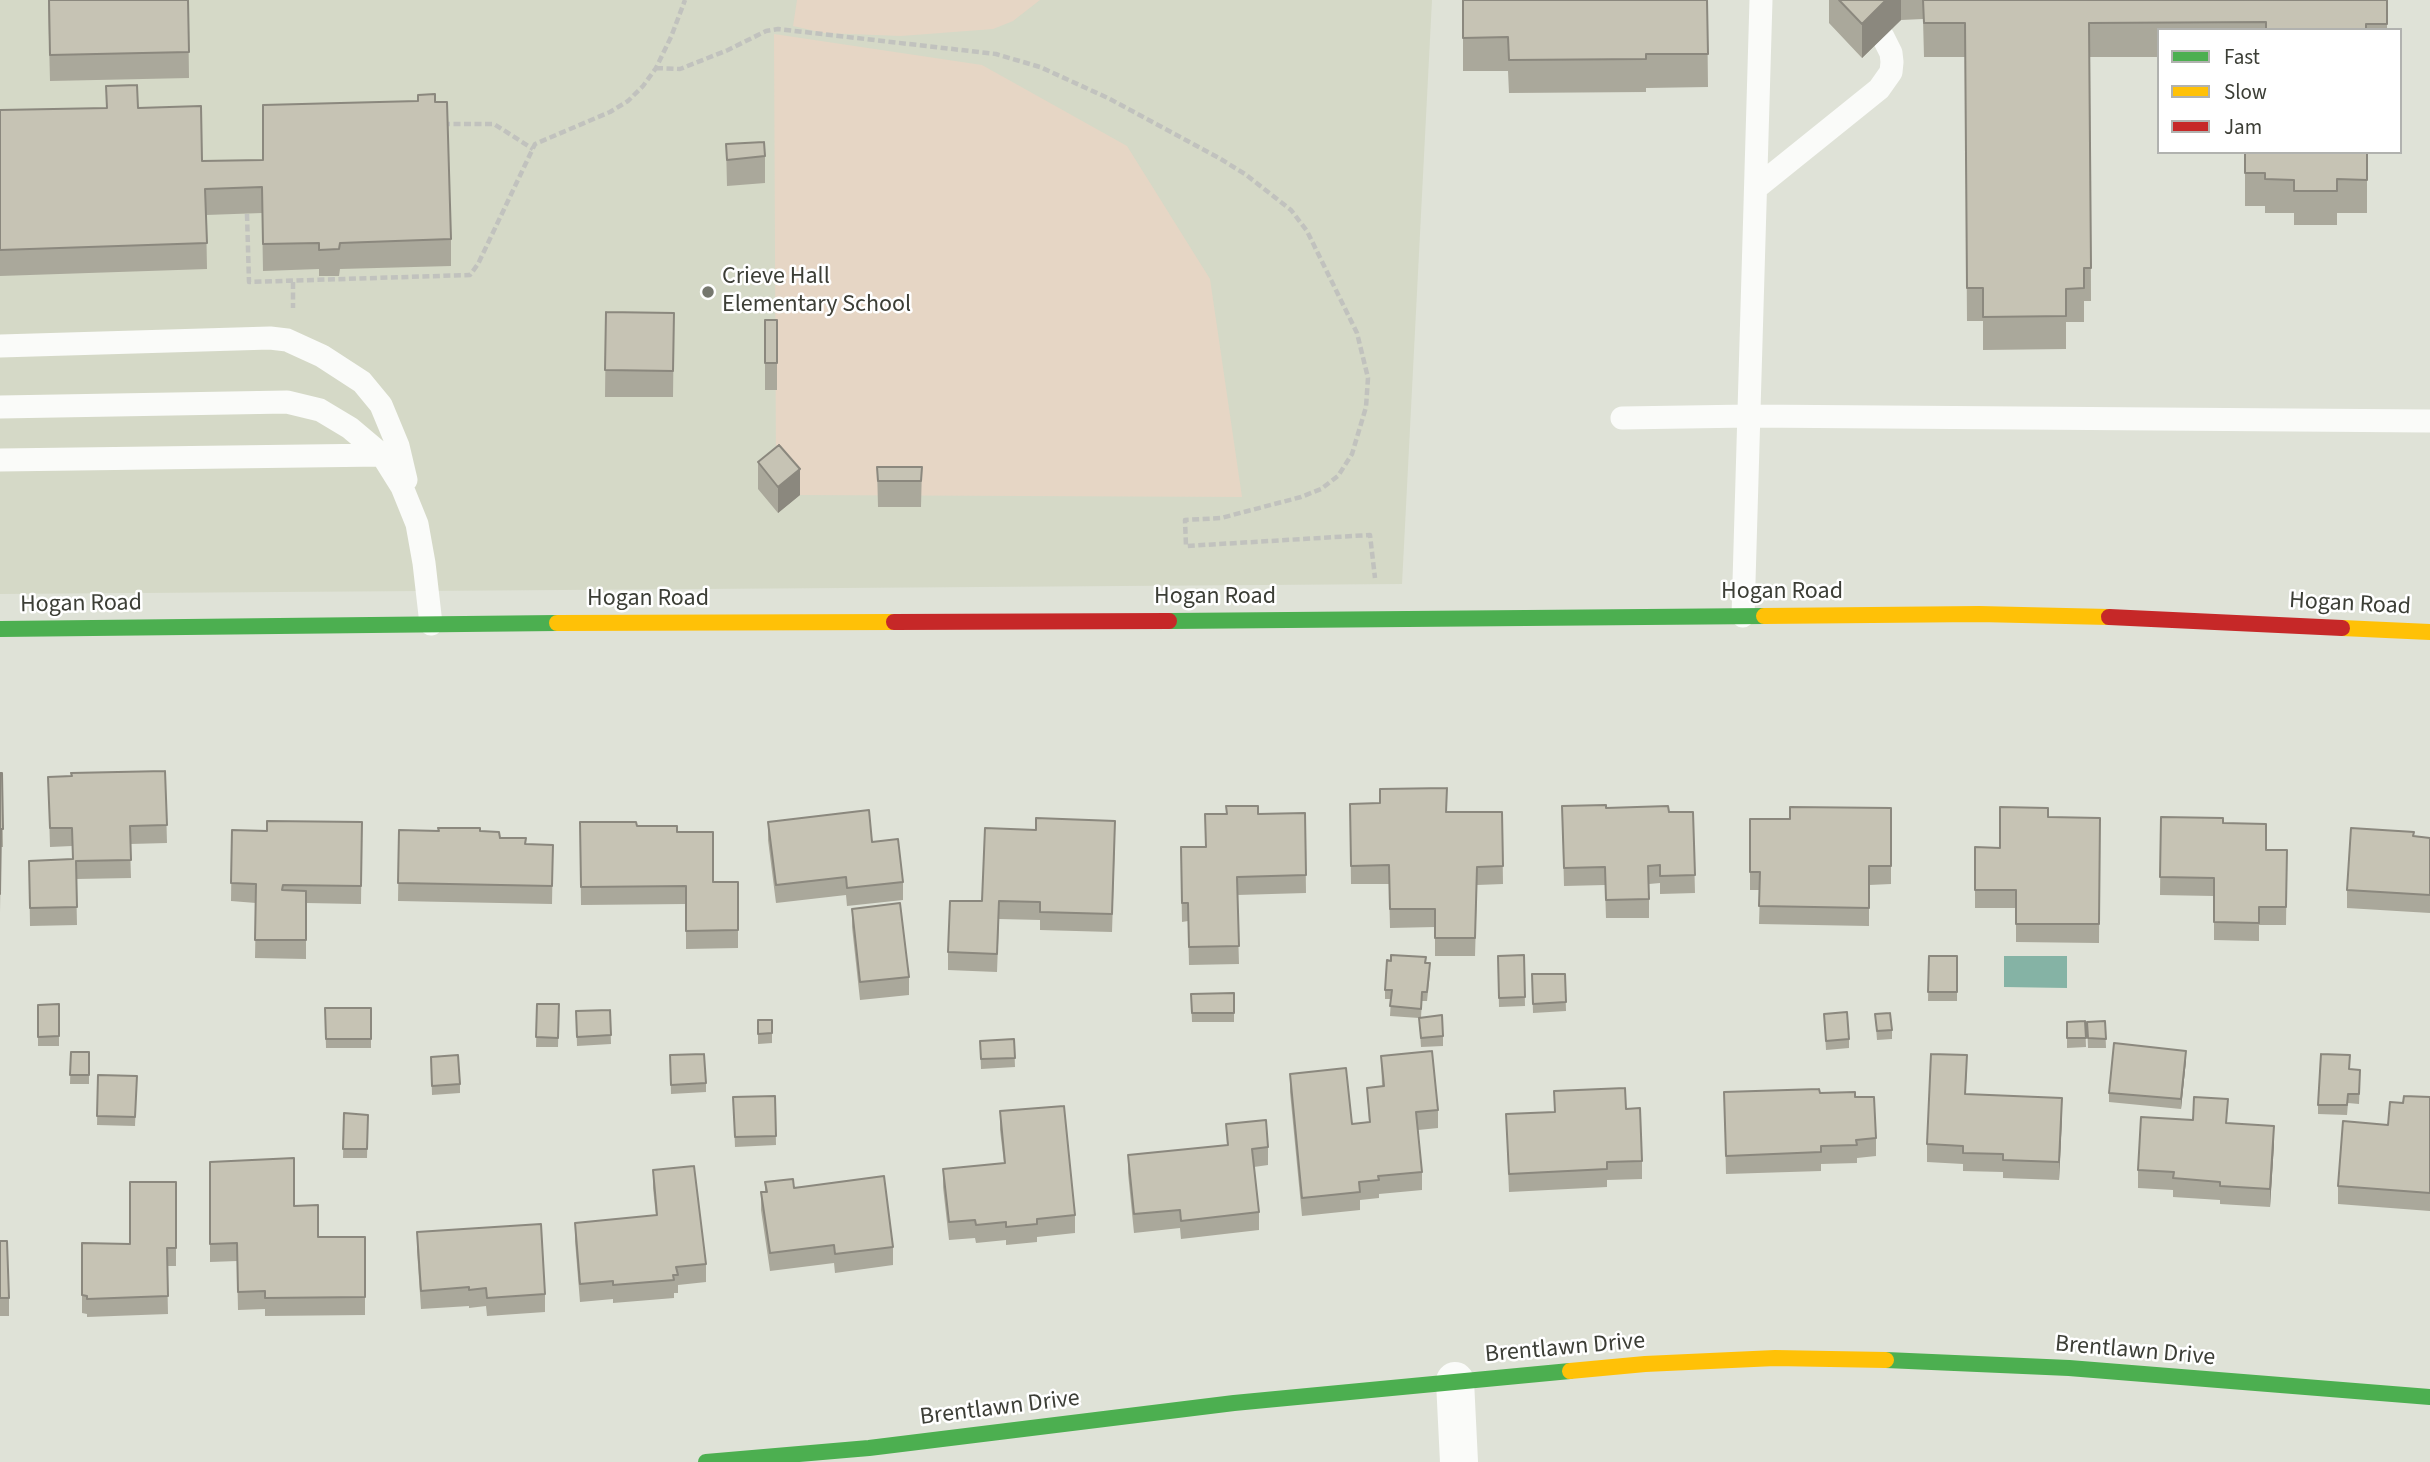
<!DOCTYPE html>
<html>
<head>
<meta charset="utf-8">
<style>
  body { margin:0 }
  #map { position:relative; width:2430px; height:1462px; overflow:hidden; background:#dfe2d7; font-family:"Source Sans 3",sans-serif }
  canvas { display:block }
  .legend { position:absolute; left:2157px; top:28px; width:245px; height:126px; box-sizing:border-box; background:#fff; border:2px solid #b1b2af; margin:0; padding:9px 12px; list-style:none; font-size:21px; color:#3c3e36 }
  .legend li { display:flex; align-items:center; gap:14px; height:35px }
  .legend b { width:35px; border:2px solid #b1b2af }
</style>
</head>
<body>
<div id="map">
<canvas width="2430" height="1462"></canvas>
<ul class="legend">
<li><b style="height:9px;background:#4caf50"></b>Fast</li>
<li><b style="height:9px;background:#ffc107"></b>Slow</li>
<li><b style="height:9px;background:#c62828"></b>Jam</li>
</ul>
</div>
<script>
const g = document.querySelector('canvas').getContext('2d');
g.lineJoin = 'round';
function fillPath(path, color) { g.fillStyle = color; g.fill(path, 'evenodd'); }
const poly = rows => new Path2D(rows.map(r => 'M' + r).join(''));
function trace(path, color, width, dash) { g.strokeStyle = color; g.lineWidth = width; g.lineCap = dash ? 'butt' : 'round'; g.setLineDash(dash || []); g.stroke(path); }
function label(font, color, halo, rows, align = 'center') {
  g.font = font + ' "Source Sans 3",sans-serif'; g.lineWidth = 5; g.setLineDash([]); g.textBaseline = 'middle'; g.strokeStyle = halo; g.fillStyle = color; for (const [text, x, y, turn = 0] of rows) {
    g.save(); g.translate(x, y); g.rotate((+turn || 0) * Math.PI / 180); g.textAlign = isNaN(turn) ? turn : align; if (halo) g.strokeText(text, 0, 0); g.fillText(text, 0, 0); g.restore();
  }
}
fillPath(poly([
  [0,0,1432,0,1402,584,0,594]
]), '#d5d9c7');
fillPath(poly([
  [797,0,1040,0,1013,21,993,29,901,36,824,33,793,26],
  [774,34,982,65,1127,146,1210,279,1242,497,798,495,776,470]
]), '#e6d6c5');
fillPath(poly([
  [2004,956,2067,956,2067,988,2004,987]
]), '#85b3a5');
trace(poly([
  [656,68,680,69,728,50,766,31,778,29,996,54,1040,67,1108,98,1219,158,1245,174,1291,210,1307,231,1357,333,1368,378,1366,407,1352,454,1338,476,1321,489,1301,497,1221,518,1185,520,1186,546,1370,535,1375,578],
  [443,124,494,124,533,149],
  [247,214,249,282,470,275,478,264,535,144,610,112,628,101,643,86,656,68,671,37,685,0],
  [293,282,293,308]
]), '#c1c2be', 4.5, [7, 3.5]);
trace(poly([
  [1756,188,1879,89,1891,72,1892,62,1891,53,1883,37],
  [0,346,270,338,287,340,322,356,362,382,381,405,398,446,406,480],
  [0,407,287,402,320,410,350,428,382,455,402,487,417,524,424,563,431,624],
  [1622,418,1749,416,2430,421],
  [0,460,382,455],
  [1743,616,1761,0]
]), '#fafbf9', 23);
trace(poly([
  [1455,1381,1459,1462]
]), '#fafbf9', 38);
trace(poly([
  [1169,621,1764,616],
  [0,629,557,623],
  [1886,1360,2069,1368,2430,1397],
  [706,1462,869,1448,1234,1403,1570,1371]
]), '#4caf50', 16);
trace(poly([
  [1764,616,1979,614,2109,617],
  [557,623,894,622],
  [2342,628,2430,632],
  [1570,1371,1645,1364,1775,1358,1886,1360]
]), '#ffc107', 16);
trace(poly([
  [2109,617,2342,628],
  [894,622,1169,621]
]), '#c62828', 16);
fillPath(poly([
  [48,0,188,0,189,78,50,81],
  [1463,0,1707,0,1708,87,1646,88,1646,92,1509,93,1508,71,1463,71],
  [1829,0,2387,0,2387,30,2159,30,2159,57,2090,57,2091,301,2084,301,2084,322,2066,322,2066,349,1983,350,1983,321,1967,321,1965,57,1924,57,1923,19,1901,20,1862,58,1829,23],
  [106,86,138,108,202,161,263,160,435,102,451,239,451,266,340,269,339,276,319,276,319,269,263,271,262,213,206,215,207,269,0,276,0,110,106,108],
  [726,144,765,156,765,183,727,186],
  [2245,152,2367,152,2367,213,2337,213,2337,225,2294,225,2294,213,2265,213,2265,206,2245,206],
  [606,312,674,313,673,397,605,397],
  [765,320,777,320,777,390,765,390],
  [758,462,800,495,778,513,758,489],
  [877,467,922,467,921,507,878,507],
  [165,771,167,843,130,844,131,878,76,879,77,925,30,926,29,861,72,859,72,846,50,847,48,777],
  [0,773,2,773,3,847,1,847,0,912],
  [1350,804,1447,812,1502,812,1503,884,1477,885,1475,956,1435,956,1435,927,1390,928,1389,884,1351,884],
  [1562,806,1669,812,1693,812,1695,893,1660,894,1660,883,1649,884,1649,918,1606,918,1605,885,1564,886],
  [1891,808,1891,884,1869,885,1869,926,1759,924,1760,890,1750,890,1750,819,1790,819],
  [1305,813,1306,893,1237,895,1239,964,1189,965,1188,921,1182,922,1181,865,1205,847,1258,814],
  [2048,817,2100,818,2099,943,2016,942,2016,908,1975,908,1975,847,2000,848],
  [2161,817,2223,823,2266,850,2287,850,2286,925,2259,925,2259,941,2214,940,2214,896,2160,895],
  [362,822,361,904,306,903,306,959,255,958,256,903,231,901,232,830,267,831],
  [580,822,637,826,713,882,738,882,738,948,686,949,686,904,581,905],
  [768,822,872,842,903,882,903,900,847,906,846,895,776,903,768,840],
  [399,830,480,831,500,838,526,844,553,845,552,904,398,901],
  [2414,836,2430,838,2430,913,2347,908,2347,890],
  [1115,839,1112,932,1040,930,1040,920,999,919,997,972,948,970,948,952,982,901],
  [852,909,909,977,909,995,860,1000,852,927],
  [1524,955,1525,1006,1499,1007,1498,956],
  [1929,956,1957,956,1957,1001,1928,1001],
  [1425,963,1430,973,1427,1001,1422,1001,1421,1017,1443,1036,1443,1046,1421,1047,1419,1018,1390,1016,1391,999,1385,999,1385,990],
  [1532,974,1565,974,1566,1011,1533,1013],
  [1234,993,1234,1022,1192,1022,1191,994],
  [59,1004,59,1046,38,1046,38,1005],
  [537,1004,559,1004,558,1047,536,1047],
  [325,1008,371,1008,371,1048,326,1048],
  [610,1010,611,1044,577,1046,576,1011],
  [1824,1014,1849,1039,1849,1048,1826,1050],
  [1875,1014,1892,1030,1892,1039,1877,1040],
  [758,1020,772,1020,772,1043,758,1044],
  [2085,1021,2086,1047,2067,1048,2067,1022],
  [2105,1021,2106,1048,2088,1048,2087,1022],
  [1014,1039,1015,1067,981,1069,980,1041],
  [71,1052,89,1052,89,1084,70,1084],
  [670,1055,706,1083,706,1092,671,1094],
  [1381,1056,1438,1110,1438,1128,1418,1130,1422,1172,1422,1190,1379,1194,1379,1198,1360,1200,1360,1210,1302,1216,1290,1092,1290,1074,1352,1124,1369,1122,1367,1088,1382,1086],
  [431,1057,460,1084,460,1093,432,1095],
  [2186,1060,2181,1109,2109,1102,2109,1093],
  [2350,1069,2360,1079,2359,1104,2348,1103,2347,1115,2318,1114,2318,1105],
  [1967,1073,1965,1094,2062,1116,2059,1180,2003,1178,2003,1172,1963,1171,1963,1164,1927,1162,1927,1144],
  [98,1075,137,1076,135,1126,97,1125],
  [1554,1091,1626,1109,1642,1161,1642,1179,1607,1180,1607,1187,1509,1192,1506,1114,1554,1112],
  [1724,1092,1820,1093,1855,1097,1876,1138,1876,1156,1857,1158,1857,1163,1821,1164,1821,1171,1726,1174],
  [775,1096,776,1145,735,1147,733,1097],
  [2430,1097,2430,1211,2338,1204,2338,1186,2388,1125,2403,1103],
  [1000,1111,1075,1215,1075,1233,1037,1237,1037,1242,1006,1245,1006,1240,976,1243,975,1238,949,1240,943,1187,943,1169,1004,1163,1000,1130],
  [344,1113,368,1115,367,1158,343,1158],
  [2227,1123,2274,1144,2270,1207,2220,1204,2220,1200,2173,1197,2173,1190,2138,1188,2138,1170],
  [1226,1124,1268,1147,1268,1165,1254,1167,1259,1212,1259,1230,1181,1239,1180,1228,1134,1233,1128,1173,1128,1155,1227,1145],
  [210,1162,294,1206,318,1237,365,1237,365,1315,265,1316,265,1309,238,1310,237,1261,210,1262],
  [653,1170,706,1264,706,1282,678,1285,678,1293,674,1293,674,1298,613,1303,613,1299,580,1302,575,1241,575,1223,656,1216,653,1188],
  [176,1182,176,1266,167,1266,168,1314,87,1317,87,1314,82,1313,82,1243,130,1244],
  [765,1182,794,1188,893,1247,893,1265,835,1273,834,1263,770,1271,761,1210,761,1192,765,1192],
  [417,1232,545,1294,545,1312,487,1316,486,1306,469,1308,469,1306,421,1309,417,1250],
  [0,1241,9,1298,9,1316,0,1316]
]), '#aaa89b');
fillPath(poly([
  [1886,0,1901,0,1901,20,1862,58,1862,24],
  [800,469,800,495,778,513,778,487],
  [2186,1051,2186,1060,2181,1109,2181,1099],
  [2062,1098,2062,1116,2059,1180,2059,1162],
  [2274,1126,2274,1144,2270,1207,2270,1189]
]), '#8b887e');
const building = poly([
  [49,0,188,0,189,52,50,55,49,0],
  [1463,0,1707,0,1708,54,1646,54,1646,59,1509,60,1508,37,1463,38,1463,0],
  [1839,0,1886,0,1862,24,1839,0],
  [1923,0,2387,0,2387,24,2366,24,2366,30,2266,30,2266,22,2089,23,2091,268,2084,268,2084,288,2066,289,2066,316,1983,317,1983,288,1967,288,1965,23,1924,23,1923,0],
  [137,85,138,108,201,106,202,161,263,160,263,105,418,101,418,95,435,94,435,102,447,102,451,239,340,243,339,249,319,250,319,243,263,244,262,187,205,189,207,243,0,250,0,110,107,108,106,86,137,85],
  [764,142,765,156,727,160,726,144,764,142],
  [2245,152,2367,152,2367,180,2337,179,2337,191,2294,191,2294,180,2265,179,2265,173,2245,173,2245,152],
  [606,312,674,313,673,371,605,370,606,312],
  [765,320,777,320,777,363,765,363,765,320],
  [779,445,800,469,778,487,758,462,779,445],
  [877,467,922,467,921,481,878,481,877,467],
  [165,771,167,825,130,826,131,860,76,861,77,907,30,908,29,861,73,859,72,828,50,828,48,777,72,776,71,773,165,771],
  [0,773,2,773,3,829,1,829,0,894,0,773],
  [1447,788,1446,812,1502,812,1503,866,1477,867,1475,938,1435,938,1435,909,1390,909,1389,865,1351,866,1350,804,1380,803,1380,789,1447,788],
  [1606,805,1606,808,1668,806,1669,812,1693,812,1695,875,1660,876,1660,865,1648,866,1649,899,1606,900,1605,867,1564,868,1562,806,1606,805],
  [1226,806,1258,806,1258,814,1305,813,1306,875,1237,877,1239,946,1189,947,1188,903,1182,903,1181,847,1206,847,1205,814,1227,814,1226,806],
  [1790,807,1891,808,1891,866,1869,866,1869,908,1759,906,1760,872,1750,872,1750,819,1790,819,1790,807],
  [2000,807,2048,808,2048,817,2100,818,2099,924,2016,924,2016,890,1975,890,1975,847,2000,848,2000,807],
  [869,810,872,842,898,839,903,882,847,888,846,877,776,885,768,822,869,810],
  [2161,817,2223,818,2223,823,2266,824,2266,850,2287,850,2286,907,2259,907,2259,923,2214,922,2214,878,2160,877,2161,817],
  [1036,818,1115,821,1112,914,1040,912,1040,902,999,901,997,954,948,952,950,901,982,901,985,828,1036,830,1036,818],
  [267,821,362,822,361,886,283,885,282,890,306,891,306,940,255,940,256,884,231,883,232,830,267,831,267,821],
  [580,822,636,822,637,826,677,826,677,832,713,832,713,882,738,882,738,930,686,931,686,886,581,887,580,822],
  [438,828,480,828,480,831,499,832,500,838,526,838,525,844,553,845,552,886,398,883,399,830,439,831,438,828],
  [2351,828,2414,832,2413,836,2430,838,2430,895,2347,890,2351,828],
  [900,903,909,977,860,982,852,909,900,903],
  [1391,955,1426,957,1425,963,1430,963,1427,992,1422,992,1421,1009,1390,1006,1392,990,1385,990,1387,960,1391,961,1391,955],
  [1524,955,1525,997,1499,998,1498,956,1524,955],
  [1929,956,1957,956,1957,992,1928,992,1929,956],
  [1532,974,1565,974,1566,1002,1533,1004,1532,974],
  [1234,993,1234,1013,1192,1013,1191,994,1234,993],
  [59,1004,59,1036,38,1037,38,1005,59,1004],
  [537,1004,559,1004,558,1038,536,1037,537,1004],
  [325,1008,371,1008,371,1039,326,1039,325,1008],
  [610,1010,611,1035,577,1037,576,1011,610,1010],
  [1847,1012,1849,1039,1826,1041,1824,1014,1847,1012],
  [1890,1013,1892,1030,1877,1031,1875,1014,1890,1013],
  [1442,1015,1443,1036,1421,1038,1419,1018,1442,1015],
  [758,1020,772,1020,772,1033,758,1034,758,1020],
  [2085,1021,2086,1038,2067,1038,2067,1022,2085,1021],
  [2105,1021,2106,1039,2088,1038,2087,1022,2105,1021],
  [1014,1039,1015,1058,981,1059,980,1041,1014,1039],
  [2114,1043,2186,1051,2181,1099,2109,1093,2114,1043],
  [1432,1051,1438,1110,1416,1112,1422,1172,1378,1176,1379,1180,1359,1182,1360,1192,1302,1198,1290,1074,1346,1068,1352,1124,1370,1122,1367,1088,1384,1086,1381,1056,1432,1051],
  [71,1052,89,1052,89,1075,70,1075,71,1052],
  [704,1054,706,1083,671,1085,670,1055,704,1054],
  [1931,1054,1967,1055,1965,1094,2062,1098,2059,1162,2003,1160,2003,1154,1963,1153,1963,1146,1927,1144,1931,1054],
  [2321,1054,2350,1055,2349,1069,2360,1070,2359,1094,2348,1094,2347,1105,2318,1105,2321,1054],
  [458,1055,460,1084,432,1086,431,1057,458,1055],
  [98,1075,137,1076,135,1117,97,1116,98,1075],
  [1625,1088,1626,1109,1640,1108,1642,1161,1607,1162,1607,1169,1509,1174,1506,1114,1555,1112,1554,1091,1625,1088],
  [1819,1089,1820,1093,1855,1092,1855,1097,1874,1097,1876,1138,1856,1140,1857,1145,1821,1146,1821,1152,1726,1156,1724,1092,1819,1089],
  [775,1096,776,1136,735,1137,733,1097,775,1096],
  [2404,1096,2430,1097,2430,1193,2338,1186,2343,1121,2388,1125,2390,1102,2403,1103,2404,1096],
  [2194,1097,2228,1099,2226,1123,2274,1126,2270,1189,2220,1186,2220,1182,2173,1178,2174,1172,2138,1170,2141,1117,2193,1120,2194,1097],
  [1064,1106,1075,1215,1037,1219,1037,1224,1006,1227,1006,1222,976,1225,975,1220,949,1222,943,1169,1005,1163,1000,1111,1064,1106],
  [344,1113,368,1115,367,1149,343,1149,344,1113],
  [1266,1120,1268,1147,1252,1149,1259,1212,1181,1221,1180,1210,1134,1214,1128,1155,1228,1145,1226,1124,1266,1120],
  [294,1158,294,1206,318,1205,318,1237,365,1237,365,1297,265,1298,265,1291,238,1292,237,1243,210,1244,210,1162,294,1158],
  [694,1166,706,1264,676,1267,678,1275,673,1275,674,1280,613,1285,613,1281,580,1284,575,1223,657,1215,653,1170,694,1166],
  [884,1176,893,1247,835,1254,834,1245,770,1253,761,1192,767,1192,765,1182,793,1179,794,1188,884,1176],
  [130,1182,176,1182,176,1248,167,1248,168,1296,87,1299,87,1296,82,1295,82,1243,130,1244,130,1182],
  [541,1224,545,1294,487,1298,486,1288,469,1290,469,1287,421,1291,417,1232,541,1224],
  [0,1241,7,1241,9,1298,0,1298,0,1241]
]);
fillPath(building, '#c6c3b4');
trace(building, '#8b887e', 2);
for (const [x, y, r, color] of [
  [708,292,7,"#75776e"]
]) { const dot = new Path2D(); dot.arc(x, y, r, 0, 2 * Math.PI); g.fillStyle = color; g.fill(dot); trace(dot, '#fff', 2.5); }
label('24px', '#3c3e36', '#fff', [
  ["Crieve Hall",722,278],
  ["Elementary School",722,306]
], 'left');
label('24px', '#3c3e36', '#fff', [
  ["Hogan Road",1782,593],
  ["Hogan Road",1215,598],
  ["Hogan Road",648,600],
  ["Hogan Road",81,605,-1],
  ["Hogan Road",2350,605,3],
  ["Brentlawn Drive",1565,1349,-5],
  ["Brentlawn Drive",2135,1352,5],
  ["Brentlawn Drive",1000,1409,-7]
]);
</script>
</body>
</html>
